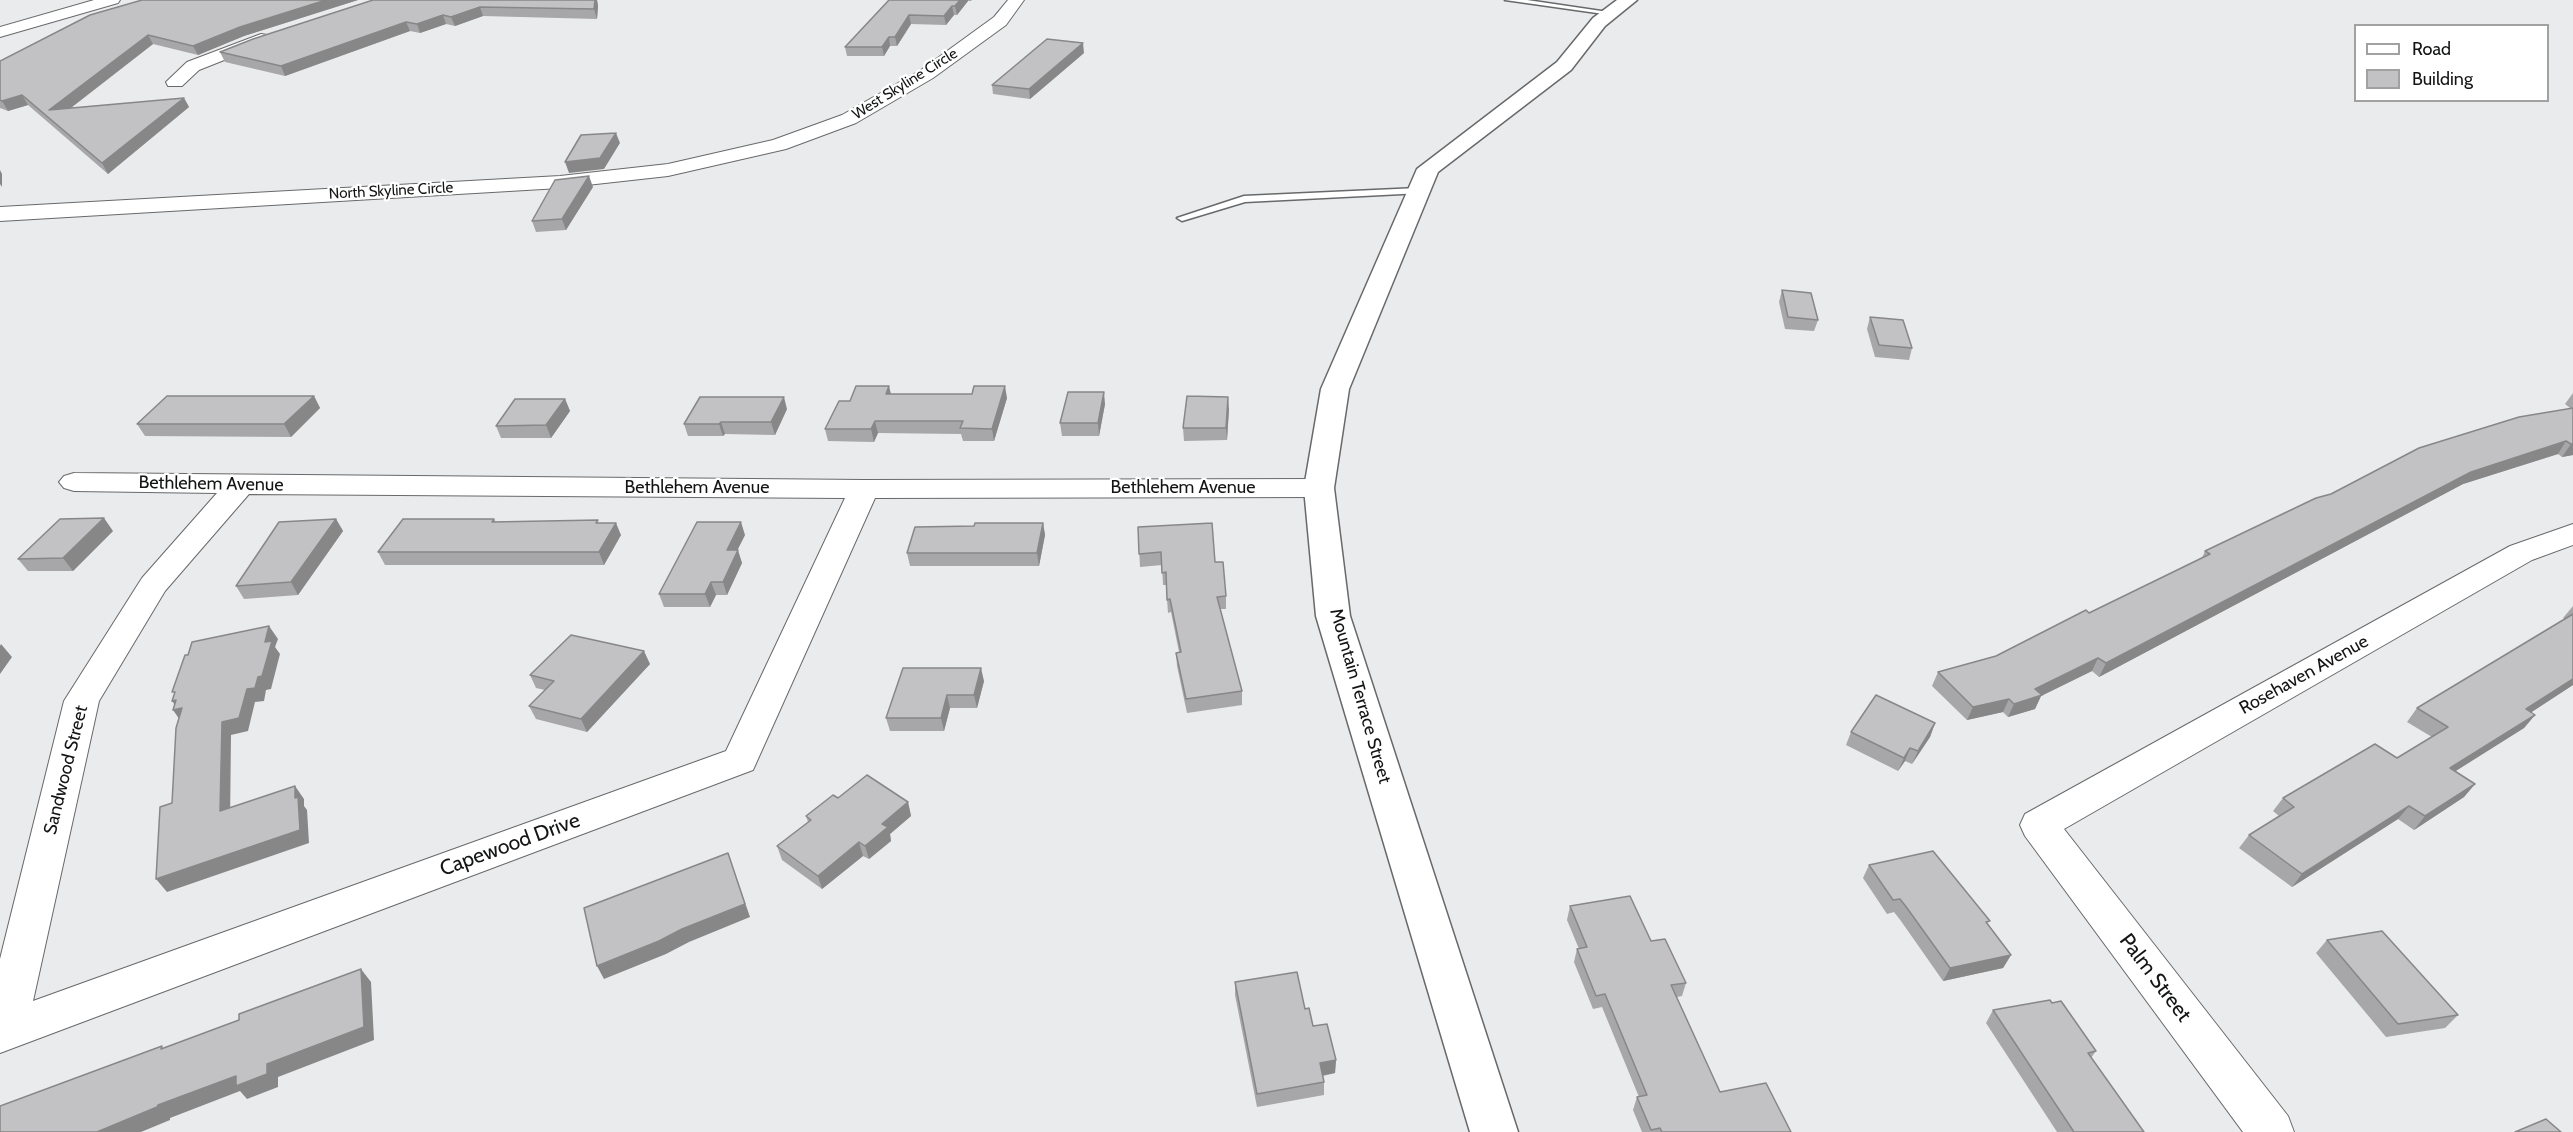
<!DOCTYPE html>
<html>
<head>
<meta charset="utf-8">
<style>
  body { margin:0 }
  #map { position:relative; width:2573px; height:1132px; overflow:hidden; background:#eaebed; font-family:Cabin,sans-serif }
  canvas { display:block }
  .legend { position:absolute; left:2354px; top:24px; width:195px; height:78px; box-sizing:border-box; background:#fff; border:2px solid #a1a1a1; margin:0; padding:8px 10px; list-style:none; font-size:18px; color:#131414 }
  .legend li { display:flex; align-items:center; gap:12px; height:30px }
  .legend b { width:30px; border:2px solid #a1a1a1 }
</style>
</head>
<body>
<div id="map">
<canvas width="2573" height="1132"></canvas>
<ul class="legend">
<li><b style="height:8px;background:#fff"></b>Road</li>
<li><b style="height:16px;background:#c2c1c3"></b>Building</li>
</ul>
</div>
<script>
const g = document.querySelector('canvas').getContext('2d');
g.lineJoin = 'round';
const poly = rows => new Path2D(rows.map(r => 'M' + r).join(''));
function trace(path, color, width, dash) { g.strokeStyle = color; g.lineWidth = width; g.lineCap = dash ? 'butt' : 'round'; g.setLineDash(dash || []); g.stroke(path); }
function fillPath(path, color) { g.fillStyle = color; g.fill(path, 'evenodd'); }
function label(font, color, halo, rows, align = 'center') {
  g.font = font + ' Cabin,sans-serif'; g.lineWidth = 4.5; g.setLineDash([]); g.textBaseline = 'middle'; g.strokeStyle = halo; g.fillStyle = color; for (const [text, x, y, turn = 0] of rows) {
    g.save(); g.translate(x, y); g.rotate((+turn || 0) * Math.PI / 180); g.textAlign = isNaN(turn) ? turn : align; if (halo) g.strokeText(text, 0, 0); g.fillText(text, 0, 0); g.restore();
  }
}
const service = poly([
  [1505,0,1527,0,1615,13,1611,15,1505,0],
  [1418,188,1422,189,1422,193,1245,202,1182,221,1177,218,1244,196,1418,188]
]);
const minor = poly([
  [94,0,120,0,118,3,0,37,0,27,94,0],
  [1008,0,1024,0,1006,25,933,78,856,123,786,149,668,176,560,188,0,221,0,207,560,176,668,164,773,140,842,115,921,70,994,17,1008,0],
  [261,34,267,35,270,39,267,43,199,70,182,86,168,86,166,82,187,62,261,34],
  [74,473,864,480,1319,479,1329,482,1334,488,1329,494,1319,497,875,498,753,770,0,1053,0,959,64,701,142,578,217,493,74,491,64,488,59,482,64,476,74,473],
  [249,494,845,498,726,751,33,1001,99,701,165,591,249,494],
  [2573,524,2573,545,2532,560,2064,829,2288,1116,2294,1132,2243,1132,2025,836,2020,825,2025,814,2510,546,2573,524]
]);
const tertiary = poly([
  [1617,0,1637,0,1605,26,1571,70,1438,172,1349,389,1334,488,1350,616,1518,1132,1470,1132,1316,616,1304,488,1321,389,1417,169,1557,62,1593,18,1617,0]
]);
trace(service, '#68696a', 3);
trace(minor, '#68696a', 2);
trace(tertiary, '#68696a', 3);
fillPath(service, '#fff');
fillPath(minor, '#fff');
fillPath(tertiary, '#fff');
fillPath(poly([
  [142,0,358,0,244,36,198,55,153,44,71,108,184,98,189,107,108,174,28,105,8,111,0,108,0,61],
  [373,0,597,0,598,6,597,19,483,16,455,26,446,24,420,33,410,31,285,76,225,62,220,52],
  [889,0,972,0,971,1,968,1,957,15,954,15,946,25,911,24,897,46,890,46,884,56,847,56,845,47],
  [1084,53,1030,99,993,94,992,85],
  [593,187,566,230,536,232,532,221],
  [1782,290,1818,320,1814,331,1785,329,1779,302],
  [1870,317,1912,348,1909,360,1875,357,1867,329],
  [2573,393,2573,455,2562,457,2558,454,2463,484,2099,677,2092,671,2041,696,2035,709,2008,717,2003,712,1967,720,1932,686,1938,672,1996,656,2089,613,2202,558,2205,551,2331,494,2570,408,2565,404],
  [891,394,1007,398,994,441,963,441,961,434,878,433,874,442,828,441,825,429,850,401],
  [314,396,320,408,291,437,145,436,137,424],
  [565,399,570,411,551,438,501,438,496,426],
  [1105,404,1099,436,1062,436,1060,423],
  [787,409,775,435,725,434,723,436,688,436,684,424],
  [1229,409,1227,440,1184,441,1183,428],
  [336,519,343,531,298,595,244,599,236,586],
  [494,519,496,522,599,523,621,535,604,565,385,565,378,552],
  [1043,523,1045,535,1039,566,910,566,907,553,974,526],
  [1138,527,1215,562,1226,596,1226,609,1220,609,1242,691,1242,705,1187,713,1177,666,1176,653,1179,652,1171,612,1168,613,1166,585,1163,585,1162,565,1140,567],
  [113,531,73,571,28,571,18,559],
  [745,535,737,550,742,563,727,595,716,595,710,607,664,607,659,594],
  [2573,606,2573,685,2531,712,2535,715,2524,728,2455,771,2475,784,2464,797,2414,830,2398,819,2292,887,2239,848,2249,835,2279,816,2273,811,2283,798,2397,758,2432,737,2407,722,2417,708,2565,619,2563,618],
  [650,664,587,732,536,719,529,706,545,690,536,688,530,675],
  [984,681,977,708,950,708,944,731,890,731,886,718],
  [1935,723,1930,737,1912,764,1905,761,1898,771,1846,745,1851,732],
  [838,798,908,802,911,816,890,834,891,841,869,859,863,856,822,889,782,860,777,846,808,822,806,816],
  [1869,865,1988,924,2011,955,2003,968,1943,981,1901,921,1894,912,1887,914,1863,878],
  [1570,906,1651,941,1686,983,1682,996,1677,997,1720,1092,1791,1132,1642,1132,1633,1110,1637,1097,1639,1097,1602,1007,1593,1009,1574,962,1577,949,1579,949,1567,920],
  [2327,940,2458,1015,2445,1028,2386,1037,2316,953],
  [1235,982,1305,1009,1313,1026,1336,1060,1335,1073,1323,1076,1324,1082,1324,1095,1257,1107,1235,995],
  [1993,1010,2096,1051,2091,1058,2144,1132,2057,1132,1986,1023]
]), '#a7a6a8');
fillPath(poly([
  [326,0,358,0,244,36,198,55,193,46,240,27],
  [595,0,597,0,598,6,597,19,594,9],
  [960,0,968,0,968,1,957,15,955,6],
  [952,6,954,15,946,25,944,16],
  [480,7,483,16,455,26,451,17],
  [443,15,446,24,420,33,417,24],
  [909,15,911,24,897,46,895,37],
  [406,22,410,31,285,76,281,66],
  [148,35,153,44,55,120,49,110],
  [889,37,890,46,884,56,882,47],
  [1083,43,1084,53,1030,99,1029,89],
  [22,95,28,105,8,111,2,101],
  [184,98,189,107,108,174,102,163],
  [616,133,620,143,604,169,569,173,565,162],
  [0,170,2,174,2,187,0,184],
  [589,176,593,187,566,230,562,219],
  [889,386,892,398,886,394],
  [1005,386,1007,398,994,441,992,429],
  [1104,392,1105,404,1099,436,1098,423],
  [314,396,320,408,291,437,284,424],
  [784,397,787,409,775,435,771,422],
  [1228,397,1229,409,1227,440,1226,428],
  [565,399,570,411,551,438,546,425],
  [875,421,878,433,874,442,871,429],
  [721,422,725,434,723,436,719,424],
  [2566,441,2558,454,2463,484,2099,677,2106,663,2471,472],
  [2571,444,2573,444,2573,455,2562,457],
  [104,518,113,531,73,571,63,558],
  [336,519,343,531,298,595,291,582],
  [741,522,745,535,731,563,727,550],
  [616,523,621,535,604,565,599,552],
  [1043,523,1045,535,1039,566,1037,553],
  [738,550,742,563,727,595,723,582],
  [711,582,716,595,710,607,705,594],
  [269,626,278,639,275,647,280,654,271,689,266,690,264,701,255,702,248,731,231,735,230,824,220,811,222,722,247,689,265,642],
  [1,644,12,657,0,674,0,646],
  [644,651,650,664,587,732,581,719],
  [2098,658,2092,671,2041,696,2035,709,2008,717,2014,704,2035,689],
  [981,668,984,681,977,708,974,695],
  [2573,679,2573,685,2515,723,2526,709],
  [947,695,950,708,944,731,941,718],
  [2009,699,2003,712,1967,720,1973,707],
  [176,700,192,721,182,723,173,710,178,709,172,701],
  [2535,715,2524,728,2440,781,2450,768],
  [1935,723,1930,737,1912,764,1918,751],
  [1910,748,1905,761,1898,771,1904,758],
  [2475,784,2464,797,2414,830,2425,816],
  [295,786,304,799,304,806,307,810,309,843,167,892,156,879,295,798],
  [908,802,911,816,890,834,891,841,869,859,865,846,882,824],
  [2409,806,2398,819,2292,887,2302,874],
  [859,842,863,856,822,889,818,876],
  [728,853,750,917,689,942,666,954,604,979,597,966],
  [2011,955,2003,968,1943,981,1950,968],
  [361,969,371,982,374,1040,278,1077,278,1087,247,1099,240,1091,170,1118,170,1120,141,1132,97,1132,158,1105,267,1064],
  [1336,1060,1335,1073,1319,1076,1320,1063]
]), '#888788');
const building = poly([
  [142,0,326,0,240,27,193,46,148,35,49,110,184,98,102,163,22,95,2,101,0,100,0,61,90,15,142,0],
  [373,0,595,0,594,9,480,7,451,17,443,15,417,24,406,22,281,66,220,52,253,39,373,0],
  [889,0,960,0,955,6,952,6,944,16,909,15,895,37,889,37,882,47,845,47,889,0],
  [1047,39,1083,43,1029,89,992,85,1047,39],
  [616,133,600,158,565,162,581,135,616,133],
  [589,176,562,219,532,221,555,180,589,176],
  [1782,290,1811,293,1818,320,1788,317,1782,290],
  [1870,317,1903,320,1912,348,1879,345,1870,317],
  [856,386,889,386,886,394,972,394,974,386,1005,386,992,429,960,428,963,421,875,421,871,429,825,429,839,401,850,401,856,386],
  [1068,392,1104,392,1098,423,1060,423,1068,392],
  [167,396,314,396,284,424,137,424,167,396],
  [1187,396,1228,397,1226,428,1183,428,1187,396],
  [700,397,784,397,771,422,721,422,719,424,684,424,700,397],
  [515,399,565,399,546,425,496,426,515,399],
  [2573,408,2573,444,2571,444,2566,441,2471,472,2106,663,2098,658,2035,689,2042,695,2014,704,2009,699,1973,707,1938,672,1996,656,2086,610,2089,613,2210,554,2205,551,2316,498,2331,494,2419,448,2519,417,2573,408],
  [104,518,63,558,18,559,60,519,104,518],
  [336,519,291,582,236,586,279,522,336,519],
  [403,519,494,519,492,522,598,520,596,523,616,523,599,552,378,552,403,519],
  [697,522,741,522,727,550,738,550,723,582,711,582,705,594,659,594,697,522],
  [975,523,1043,523,1037,553,907,553,915,527,974,526,975,523],
  [1212,523,1215,562,1223,562,1226,596,1217,597,1242,691,1186,699,1176,653,1181,652,1170,599,1167,600,1166,572,1162,573,1161,552,1139,554,1138,527,1212,523],
  [2573,614,2573,679,2526,709,2535,715,2450,768,2475,784,2425,816,2409,806,2302,874,2249,835,2294,807,2283,798,2375,744,2397,758,2448,727,2417,708,2573,614],
  [269,626,265,642,272,641,262,676,258,677,255,688,247,689,239,718,222,722,220,811,295,786,295,798,298,797,300,830,156,879,160,807,172,803,176,728,182,708,173,710,176,700,172,701,175,692,172,692,185,655,188,655,192,642,269,626],
  [571,635,644,651,581,719,529,706,554,681,530,675,571,635],
  [903,668,981,668,974,695,947,695,941,718,886,718,903,668],
  [1876,695,1935,723,1918,751,1910,748,1904,758,1851,732,1876,695],
  [867,775,908,802,882,824,888,827,865,846,859,842,818,876,777,846,811,820,806,816,833,795,838,798,867,775],
  [1933,851,1990,921,1986,922,2011,955,1950,968,1907,908,1900,899,1893,900,1869,865,1933,851],
  [728,853,745,904,682,929,659,941,597,966,584,908,728,853],
  [1630,896,1651,941,1665,939,1686,983,1671,985,1720,1092,1766,1083,1791,1132,1662,1132,1660,1128,1651,1130,1637,1097,1647,1095,1605,994,1596,996,1577,949,1587,947,1570,906,1630,896],
  [2382,931,2458,1015,2398,1024,2327,940,2382,931],
  [361,969,364,1027,267,1064,267,1074,236,1086,236,1076,158,1105,157,1107,97,1132,0,1132,0,1106,162,1046,161,1049,239,1020,239,1014,361,969],
  [1297,972,1305,1009,1309,1008,1313,1026,1327,1024,1336,1060,1320,1063,1324,1082,1257,1094,1235,982,1297,972],
  [2050,1000,2052,1003,2061,1001,2096,1051,2088,1053,2144,1132,2074,1132,1993,1010,2050,1000],
  [2546,1119,2561,1132,2515,1132,2546,1119]
]);
fillPath(building, '#c2c1c3');
trace(building, '#888788', 1.5);
label('15px', '#131414', '#fff', [
  ["West Skyline Circle",905,84,-32],
  ["North Skyline Circle",391,191,-3]
]);
label('18px', '#131414', '#fff', [
  ["Bethlehem Avenue",211,484,1],
  ["Bethlehem Avenue",697,488],
  ["Bethlehem Avenue",1183,488],
  ["Rosehaven Avenue",2304,675,-29],
  ["Mountain Terrace Street",1360,696,74],
  ["Sandwood Street",66,770,-76]
]);
label('21px', '#131414', '#fff', [
  ["Capewood Drive",510,845,-20],
  ["Palm Street",2155,978,53]
]);
</script>
</body>
</html>
